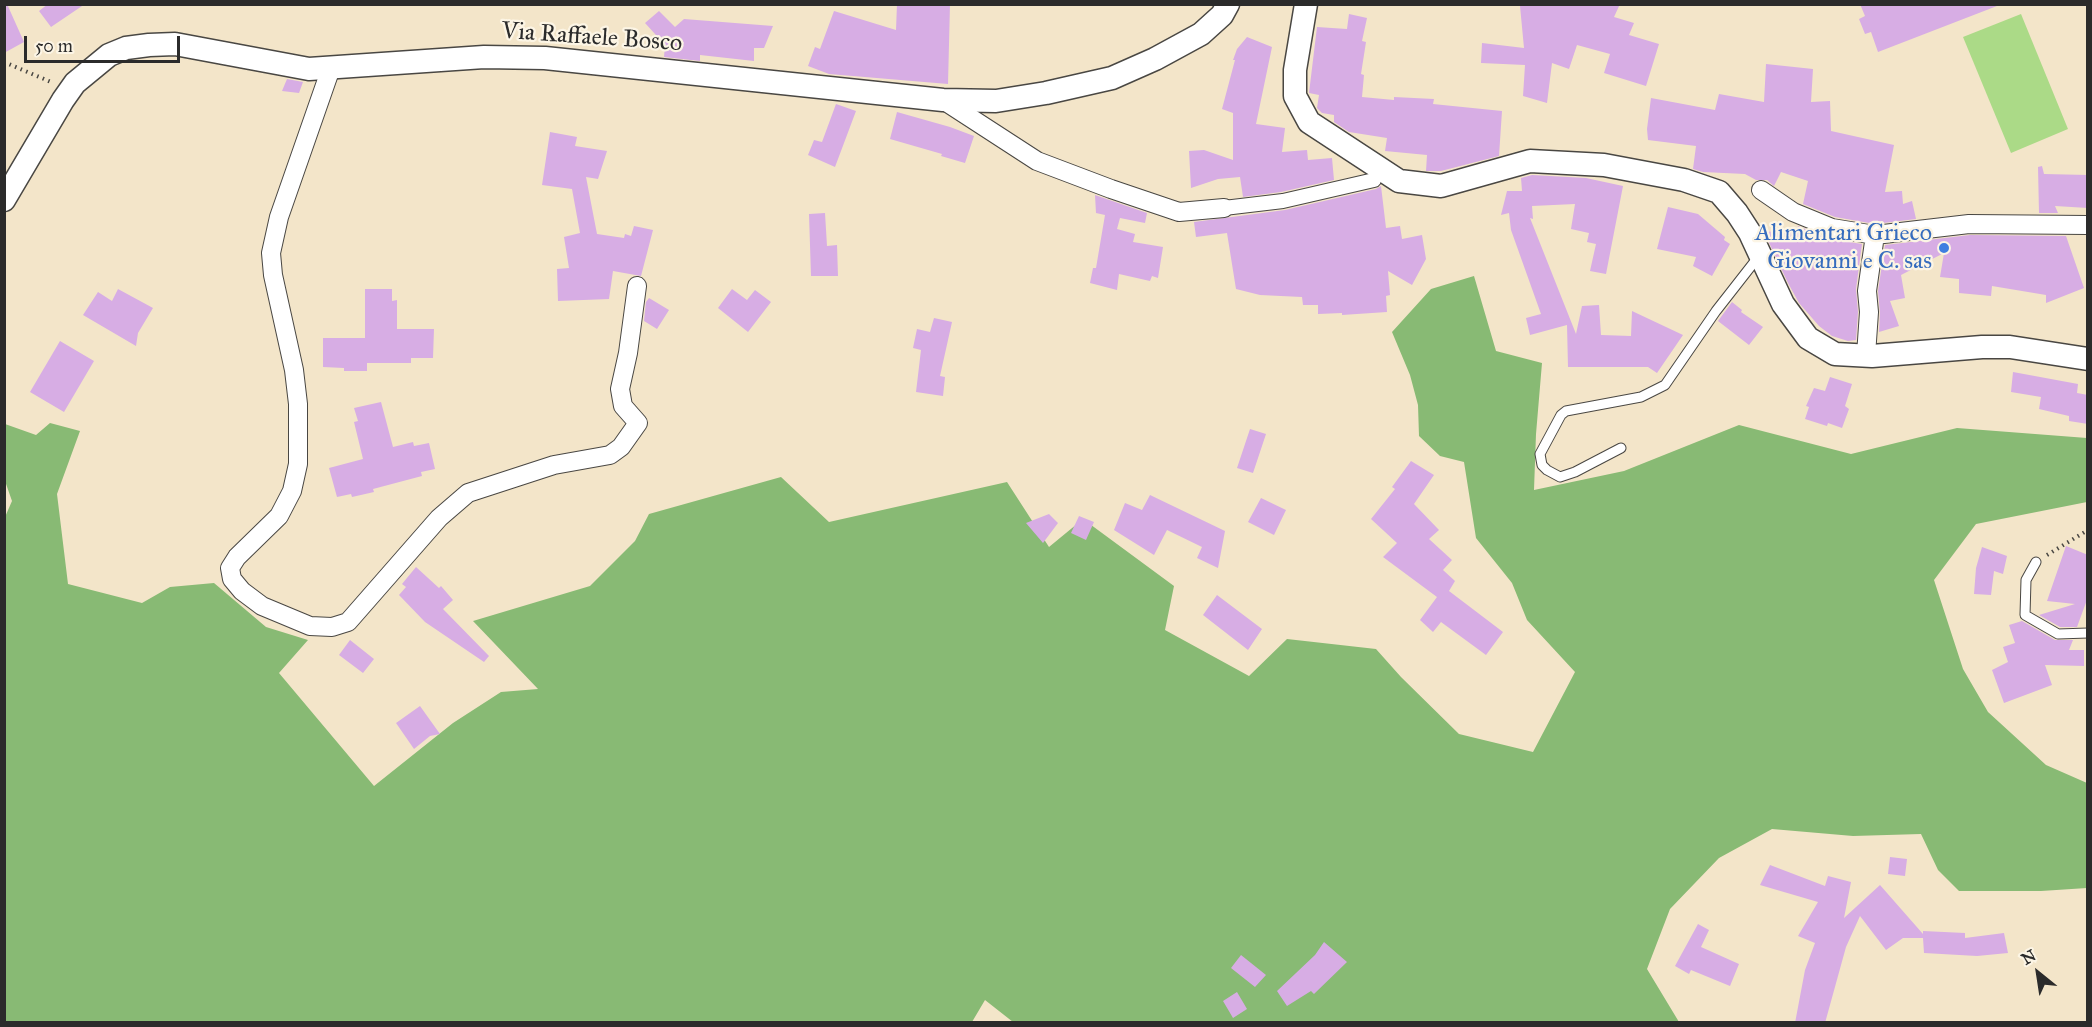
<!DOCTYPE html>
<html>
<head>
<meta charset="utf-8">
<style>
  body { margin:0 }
  #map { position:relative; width:2092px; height:1027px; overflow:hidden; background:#f3e5c9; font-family:"IM FELL Great Primer",serif }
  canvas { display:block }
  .frame { position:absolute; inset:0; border:6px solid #2b2b2b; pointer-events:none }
  .north { position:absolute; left:2008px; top:943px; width:60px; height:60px; -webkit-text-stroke:4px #fcf5e5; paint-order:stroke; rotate:330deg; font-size:16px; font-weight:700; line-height:24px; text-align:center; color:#2b2b2b }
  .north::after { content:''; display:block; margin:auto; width:21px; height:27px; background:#2b2b2b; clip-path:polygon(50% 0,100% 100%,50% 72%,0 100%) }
  .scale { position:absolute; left:24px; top:36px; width:156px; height:27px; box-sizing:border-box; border:3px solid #2b2b2b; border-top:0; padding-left:8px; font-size:18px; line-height:21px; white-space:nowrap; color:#2b2b2b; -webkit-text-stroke:4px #fcf5e5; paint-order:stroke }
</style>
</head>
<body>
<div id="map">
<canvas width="2092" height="1027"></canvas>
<div class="frame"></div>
<div class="north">N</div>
<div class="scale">50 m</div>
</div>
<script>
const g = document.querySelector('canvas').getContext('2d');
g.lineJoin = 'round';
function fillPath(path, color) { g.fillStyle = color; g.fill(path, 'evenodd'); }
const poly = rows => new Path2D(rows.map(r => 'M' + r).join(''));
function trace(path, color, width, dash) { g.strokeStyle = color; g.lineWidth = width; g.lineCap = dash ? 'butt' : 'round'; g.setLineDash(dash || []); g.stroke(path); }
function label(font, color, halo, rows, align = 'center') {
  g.font = font + ' "IM FELL Great Primer",serif'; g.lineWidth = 4.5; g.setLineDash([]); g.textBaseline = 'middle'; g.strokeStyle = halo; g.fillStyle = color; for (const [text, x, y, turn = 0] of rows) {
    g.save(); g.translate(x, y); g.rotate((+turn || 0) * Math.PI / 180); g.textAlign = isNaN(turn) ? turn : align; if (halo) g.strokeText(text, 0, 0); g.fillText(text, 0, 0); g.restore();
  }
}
fillPath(poly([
  [2021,14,2068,129,2011,153,1963,37]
]), '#abda87');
fillPath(poly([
  [1474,276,1496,351,1542,363,1536,434,1534,490,1624,471,1739,425,1851,454,1957,428,2087,438,2087,502,1976,524,1934,580,1963,669,1988,712,2046,765,2087,783,2087,888,2041,891,1959,891,1938,870,1921,834,1853,836,1772,829,1719,858,1670,909,1647,969,1679,1022,1013,1022,985,1000,972,1022,5,1022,5,517,12,501,5,481,5,424,36,435,50,423,80,431,57,494,68,584,142,603,170,587,214,583,266,627,308,640,279,673,374,786,453,723,501,692,538,689,473,621,590,586,635,541,649,514,781,477,829,522,1007,482,1049,547,1083,519,1174,586,1165,630,1249,676,1287,639,1376,649,1401,677,1459,734,1533,752,1575,672,1527,620,1512,583,1476,538,1464,462,1440,456,1419,436,1418,405,1410,375,1392,332,1431,289]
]), '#88ba74');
fillPath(poly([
  [4,4,7,4,24,42,4,53],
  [48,4,85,4,51,27,39,11],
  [897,4,950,4,948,84,829,74,808,66,815,47,820,49,834,11,896,30],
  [1564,4,1620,4,1614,17,1634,23,1629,35,1659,44,1646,86,1604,73,1610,54,1577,45,1569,69,1552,63,1547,103,1523,96,1525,65,1481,63,1482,43,1524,48,1520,6],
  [1860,4,1997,4,1997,6,1878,52,1871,32,1865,34,1859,19,1865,16],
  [659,11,675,27,684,19,773,26,764,48,754,48,754,61,700,55,700,61,664,57,665,45,645,23],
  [1349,14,1367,18,1362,41,1366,42,1361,74,1364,75,1362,97,1394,100,1394,97,1434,99,1433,104,1502,111,1499,156,1441,171,1426,171,1427,155,1385,151,1387,138,1349,132,1334,122,1334,115,1322,113,1317,108,1319,95,1309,93,1317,27,1347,29],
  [1247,37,1272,47,1256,124,1285,128,1282,152,1307,150,1308,160,1332,158,1334,180,1281,192,1243,197,1240,177,1218,179,1191,188,1189,151,1204,150,1233,160,1233,113,1222,109,1235,60,1233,60,1237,49],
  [1766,64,1813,69,1811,102,1830,101,1831,131,1894,145,1885,192,1902,191,1903,204,1912,201,1916,219,1875,224,1835,217,1803,204,1808,181,1781,172,1774,186,1767,180,1756,180,1745,174,1703,172,1693,169,1696,146,1648,140,1647,129,1651,98,1715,110,1719,94,1764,102],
  [287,79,303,82,299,93,282,91],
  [836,104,856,111,835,167,808,155,814,140,822,142],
  [897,112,950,127,974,136,965,163,941,156,942,154,890,139],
  [550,132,577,137,575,146,607,151,598,179,586,177,597,234,624,238,625,234,631,236,634,226,653,230,641,276,613,271,609,299,558,301,557,269,569,268,564,237,580,233,572,189,542,185],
  [2042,166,2044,174,2088,175,2088,208,2055,206,2058,213,2039,213,2038,167],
  [1532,175,1586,178,1623,186,1606,274,1590,271,1596,244,1587,242,1589,233,1571,229,1575,204,1532,206,1533,219,1530,218,1576,334,1582,306,1599,305,1601,335,1631,336,1632,311,1683,335,1657,373,1648,367,1568,367,1567,325,1530,335,1526,318,1541,314,1511,230,1509,213,1501,215,1507,191,1522,191,1521,178],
  [1381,186,1386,228,1400,226,1402,239,1422,235,1426,259,1412,285,1388,271,1390,295,1386,296,1387,312,1342,315,1342,313,1318,314,1318,305,1303,305,1302,297,1260,295,1236,289,1227,233,1196,237,1194,222,1285,210,1376,189],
  [1095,195,1147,213,1145,223,1120,218,1117,229,1135,234,1133,242,1163,247,1158,278,1152,276,1150,281,1119,274,1117,290,1090,283,1093,268,1096,268,1105,215,1096,213],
  [1668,207,1698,214,1725,237,1724,240,1730,244,1712,276,1693,266,1696,257,1657,249],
  [825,213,827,246,837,245,838,276,811,276,809,214],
  [1798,226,1830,239,1862,244,1856,289,1858,312,1856,340,1848,341,1832,336,1819,326,1799,303,1788,283,1764,232,1797,230],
  [1970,235,2066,236,2084,288,2046,303,2046,295,1992,286,1991,296,1959,293,1959,279,1940,277,1944,253,1901,275,1905,298,1890,301,1899,326,1879,332,1880,313,1878,291,1885,245],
  [118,289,153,308,138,333,136,346,83,315,98,292,112,301],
  [365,289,392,289,392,301,397,300,397,329,434,329,433,358,411,358,411,363,367,363,367,371,344,371,344,368,323,367,323,338,365,338],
  [732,289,747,300,755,290,771,302,748,332,718,308],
  [649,298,669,310,657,329,644,321,646,302],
  [1732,302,1742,310,1741,312,1763,327,1749,345,1718,321],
  [934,318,952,322,940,376,945,377,943,396,916,392,921,350,913,348,917,329,930,332],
  [60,341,94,361,64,412,30,392],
  [2013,372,2078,384,2077,393,2088,395,2088,424,2069,421,2069,416,2039,409,2041,397,2011,392],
  [1830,377,1852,384,1845,406,1849,409,1842,428,1828,423,1827,426,1805,419,1809,407,1806,406,1814,388,1825,391],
  [381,402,393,447,413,442,414,446,429,443,435,469,421,472,422,476,373,489,374,492,352,497,351,494,337,497,329,468,363,459,354,422,358,421,354,408],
  [1250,429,1266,434,1253,473,1237,468],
  [1411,461,1434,475,1414,504,1439,530,1429,539,1452,560,1443,570,1455,581,1449,591,1503,632,1486,655,1441,622,1433,632,1420,620,1437,597,1383,557,1397,543,1371,519,1395,489,1392,487],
  [1150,495,1225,531,1218,568,1197,558,1202,547,1167,530,1154,555,1114,530,1125,503,1142,510],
  [1261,498,1286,510,1274,535,1248,522],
  [1049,514,1058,523,1043,543,1026,523],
  [1079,516,1094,522,1086,540,1071,533],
  [2066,546,2088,555,2088,597,2077,627,2060,627,2039,615,2075,604,2047,601],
  [1982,547,2007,556,2003,574,1994,571,1991,595,1974,594,1976,568],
  [416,567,439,588,441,586,453,600,443,609,489,656,484,662,425,622,399,595,406,587,402,584],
  [1217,595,1262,629,1248,650,1203,615],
  [2022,621,2055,640,2073,640,2069,650,2084,650,2084,666,2045,665,2052,685,2004,703,1992,670,2008,662,2003,647,2015,643,2009,625],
  [350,640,374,659,363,673,339,655],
  [420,706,440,734,430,736,414,749,396,723],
  [1890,857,1907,859,1905,876,1888,874],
  [1770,865,1825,886,1828,876,1851,882,1844,918,1880,885,1923,934,1923,931,1965,933,1965,938,2004,933,2008,953,1977,956,1924,953,1923,938,1903,938,1886,950,1860,916,1846,947,1825,1023,1795,1023,1805,970,1815,943,1798,936,1818,902,1760,885],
  [1698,924,1709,930,1701,947,1739,964,1730,986,1691,970,1689,974,1675,966],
  [1324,942,1347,962,1314,994,1311,991,1287,1006,1277,991,1315,955],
  [1241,955,1266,975,1255,987,1231,968],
  [1237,992,1247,1009,1233,1018,1223,1001]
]), '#d7ade4');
const service = poly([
  [1621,448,1575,472,1560,477,1547,470,1542,465,1540,454,1561,415,1566,411,1641,397,1665,385,1716,311,1759,256],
  [2036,562,2026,580,2025,615,2058,634,2088,633]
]);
const pedestrian = poly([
  [1224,208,1283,201,1374,180]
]);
const minor = poly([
  [331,68,279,217,271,253,273,275,294,370,298,404,298,464,292,491,279,516,237,557,230,568,232,579,242,591,262,606,310,626,332,627,348,622,439,518,468,493,554,465,610,455,621,447,638,423,623,406,620,389,628,353,637,286],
  [943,100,1037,161,1111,189,1179,212,1224,208],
  [1761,190,1793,212,1832,228,1875,235,1969,224,2088,225],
  [1866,355,1869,312,1867,291,1875,235]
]);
const tertiary = poly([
  [1306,4,1295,70,1295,96,1309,122,1399,181,1441,186,1530,161,1604,165,1684,180,1719,192,1737,213,1750,233,1783,304,1808,338,1835,354,1872,356,1982,347,2010,347,2088,359],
  [4,200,63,100,75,83,109,55,126,48,149,45,175,44,309,69,484,57,545,58,943,100,996,101,1046,93,1112,78,1155,59,1201,34,1222,15,1228,4]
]);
trace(service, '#494743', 11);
trace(pedestrian, '#494743', 16);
trace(minor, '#494743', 20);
trace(tertiary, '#494743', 25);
trace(poly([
  [4,62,51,82],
  [2047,555,2088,530]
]), '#494743', 4, [1.5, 4.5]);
trace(service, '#fff', 9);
trace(pedestrian, '#fff', 14);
trace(minor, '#fff', 18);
trace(tertiary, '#fff', 22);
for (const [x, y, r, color] of [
  [1944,248,6,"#3f7fe0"]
]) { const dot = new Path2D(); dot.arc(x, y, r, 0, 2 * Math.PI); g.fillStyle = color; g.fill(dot); trace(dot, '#fcf5e5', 2); }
label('24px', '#2b2b2b', '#fcf5e5', [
  ["Via Raffaele Bosco",592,38,4]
]);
label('24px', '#366cbe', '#fcf5e5', [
  ["Alimentari Grieco",1932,234],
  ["Giovanni e C. sas",1932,262]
], 'right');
</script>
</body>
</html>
